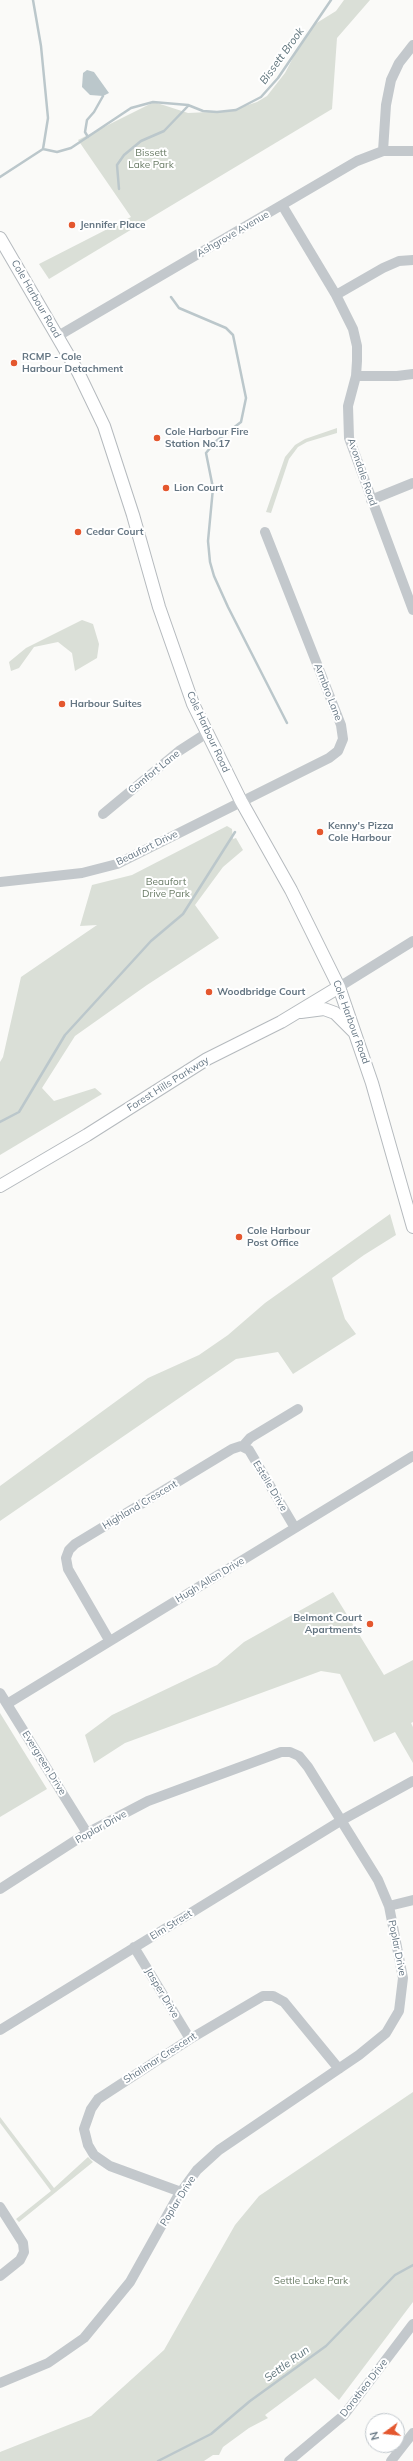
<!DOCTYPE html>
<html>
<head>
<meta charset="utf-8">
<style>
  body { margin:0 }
  #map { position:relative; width:413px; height:2461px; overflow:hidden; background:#fafaf8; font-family:Mulish,sans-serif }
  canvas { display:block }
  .north { position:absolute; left:365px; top:2413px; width:40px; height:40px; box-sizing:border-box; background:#fff; border:1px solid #c1c8cd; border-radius:50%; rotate:255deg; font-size:11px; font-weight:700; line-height:16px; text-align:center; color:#657683 }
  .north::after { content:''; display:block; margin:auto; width:14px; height:18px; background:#e4572e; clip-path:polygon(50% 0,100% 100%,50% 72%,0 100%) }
</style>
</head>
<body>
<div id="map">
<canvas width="413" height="2461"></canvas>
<div class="north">N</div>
</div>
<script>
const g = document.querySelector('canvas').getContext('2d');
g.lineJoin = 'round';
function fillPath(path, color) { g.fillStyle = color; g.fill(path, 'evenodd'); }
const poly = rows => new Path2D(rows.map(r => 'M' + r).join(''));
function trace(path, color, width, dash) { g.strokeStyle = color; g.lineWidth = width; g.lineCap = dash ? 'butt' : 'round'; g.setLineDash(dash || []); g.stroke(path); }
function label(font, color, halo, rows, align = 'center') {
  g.font = font + ' Mulish,sans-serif'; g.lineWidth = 4; g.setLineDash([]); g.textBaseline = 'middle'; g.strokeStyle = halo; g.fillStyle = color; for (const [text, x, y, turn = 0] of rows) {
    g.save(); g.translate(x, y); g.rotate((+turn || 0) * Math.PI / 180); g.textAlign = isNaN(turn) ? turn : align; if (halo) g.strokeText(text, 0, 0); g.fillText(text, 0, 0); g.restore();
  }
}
fillPath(poly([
  [344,0,370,0,337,38,332,109,49,279,39,264,131,217,78,140,154,102,188,113,230,111,257,102,267,96,285,73,296,52,315,24,336,11],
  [337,428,337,433,307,442,298,447,289,459,271,513,266,512,285,457,295,445,305,439],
  [82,620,93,624,99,644,97,658,75,671,72,653,58,642,34,647,19,668,11,671,9,662,26,648],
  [227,826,232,829,233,839,236,838,243,850,223,867,195,905,219,938,147,985,75,1036,42,1088,54,1101,95,1088,102,1094,0,1155,0,1062,3,1057,21,977,97,925,80,926,92,885,132,875],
  [390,1214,396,1235,364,1255,332,1278,345,1319,356,1334,293,1374,278,1352,236,1359,0,1521,0,1486,148,1378,199,1355,228,1335,265,1303],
  [333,1592,384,1675,413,1660,413,1722,411,1723,413,1727,413,1763,395,1732,374,1742,340,1674,321,1671,125,1743,94,1763,85,1735,112,1715,217,1665,244,1642],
  [0,1713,47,1789,0,1817],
  [413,2092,413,2302,339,2400,315,2378,265,2415,268,2418,249,2428,223,2447,219,2455,213,2455,204,2461,0,2461,0,2452,91,2416,164,2350,235,2225,259,2196],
  [0,2117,54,2188,88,2157,93,2162,19,2222,16,2219,51,2191,0,2123]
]), '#dadfd7');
fillPath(poly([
  [87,70,94,72,109,93,103,96,90,95,82,87,83,73]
]), '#bbc7cb');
trace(poly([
  [33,0,41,46,48,118,43,149,57,152,71,148,131,108,153,102,188,105,203,111,217,112,236,110,261,97,278,78,331,0],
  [88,137,85,132,87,120,94,112,103,96],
  [0,177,43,149],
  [119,189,117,165,124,155,141,141,164,131,188,106],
  [171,297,179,308,226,328,233,335,246,398,241,422,215,442,206,453,213,488,208,541,210,562,214,576,228,607,287,723],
  [0,1122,19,1112,65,1035,151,941,183,914,235,832],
  [158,2461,211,2434,250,2401,326,2346,395,2275,413,2265]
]), '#bbc7cb', 2.5);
const major = poly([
  [0,238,78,372,104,426,133,515,159,607,193,704,241,801,291,890,339,987,372,1083,413,1227],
  [301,1012,324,1009,335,1013,354,1032],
  [0,1186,87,1135,207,1059,281,1022,339,987]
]);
trace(major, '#b5babe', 14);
trace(poly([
  [383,151,386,105,391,80,399,63,413,45],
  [282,205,336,295,353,329,357,346,357,361,356,376,348,406,349,438,413,610],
  [336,295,383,268,399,261,413,260],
  [58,336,357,161,383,151,413,151],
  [356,376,397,376,413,374],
  [371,500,413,483],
  [103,814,179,751,207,733],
  [0,882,82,873,117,864,329,758,338,751,343,739,341,725,265,532],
  [339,987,413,941],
  [243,1446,250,1438,298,1409],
  [109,1640,68,1569,66,1558,69,1550,75,1544,232,1449,241,1446,249,1450,295,1528],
  [0,1693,87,1833],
  [7,1704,413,1456],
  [0,1889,87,1833,148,1801,281,1752,290,1752,299,1756,308,1767,378,1880,389,1906,403,1978,399,2011,386,2033,359,2055,219,2150,197,2170,178,2196,130,2282,84,2338,48,2363,0,2383],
  [389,1906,413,1900],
  [134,1947,190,2039],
  [0,2030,342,1820,413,1781],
  [181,2192,110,2166,94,2155,88,2145,84,2129,91,2109,98,2099,190,2039,263,1996,273,1996,284,2002,339,2069],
  [0,2207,23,2243,24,2252,20,2260,0,2276],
  [289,2461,344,2415,413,2324],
  [391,2461,413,2433]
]), '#c3c8cc', 10);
trace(major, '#fff', 12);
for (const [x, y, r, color] of [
  [72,225,4,"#e4572e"],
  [14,363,4,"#e4572e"],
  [157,438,4,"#e4572e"],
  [166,488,4,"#e4572e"],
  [78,532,4,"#e4572e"],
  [62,704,4,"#e4572e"],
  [320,832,4,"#e4572e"],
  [209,992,4,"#e4572e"],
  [239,1237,4,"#e4572e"],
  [370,1624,4,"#e4572e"]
]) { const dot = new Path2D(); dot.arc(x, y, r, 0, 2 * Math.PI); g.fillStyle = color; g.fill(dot); trace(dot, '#fff', 1.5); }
label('10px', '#687a64', '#fff', [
  ["Bissett",151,153],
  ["Lake Park",151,165],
  ["Beaufort",166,882],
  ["Drive Park",166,894],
  ["Settle Lake Park",311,2281]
]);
label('bold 10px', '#657683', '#fff', [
  ["Jennifer Place",80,225],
  ["RCMP - Cole",22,357],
  ["Harbour Detachment",22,369],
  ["Cole Harbour Fire",165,432],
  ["Station No.17",165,444],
  ["Lion Court",174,488],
  ["Cedar Court",86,532],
  ["Harbour Suites",70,704],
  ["Kenny's Pizza",328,826],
  ["Cole Harbour",328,838],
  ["Woodbridge Court",217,992],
  ["Cole Harbour",247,1231],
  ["Post Office",247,1243],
  ["Belmont Court",362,1618,"right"],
  ["Apartments",362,1630,"right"]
], 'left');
label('10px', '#657683', '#fff', [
  ["Ashgrove Avenue",233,234,-30],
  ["Cole Harbour Road",36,299,60],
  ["Avondale Road",362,472,71],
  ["Armbro Lane",328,692,69],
  ["Cole Harbour Road",208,732,65],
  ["Comfort Lane",154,772,-39],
  ["Beaufort Drive",147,848,-26],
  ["Cole Harbour Road",351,1022,70],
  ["Forest Hills Parkway",168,1084,-32],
  ["Estelle Drive",270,1486,59],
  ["Highland Crescent",140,1505,-31],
  ["Hugh Allen Drive",210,1580,-31],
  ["Evergreen Drive",44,1763,58],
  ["Poplar Drive",101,1827,-29],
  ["Elm Street",171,1925,-32],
  ["Poplar Drive",397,1948,79],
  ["Jasper Drive",162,1993,59],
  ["Shalimar Crescent",160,2058,-33],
  ["Poplar Drive",178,2201,-58],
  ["Dorothea Drive",364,2388,-52]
]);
label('italic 11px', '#60757c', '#fff', [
  ["Bissett Brook",282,56,-54],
  ["Settle Run",287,2364,-36]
]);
</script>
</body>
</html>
